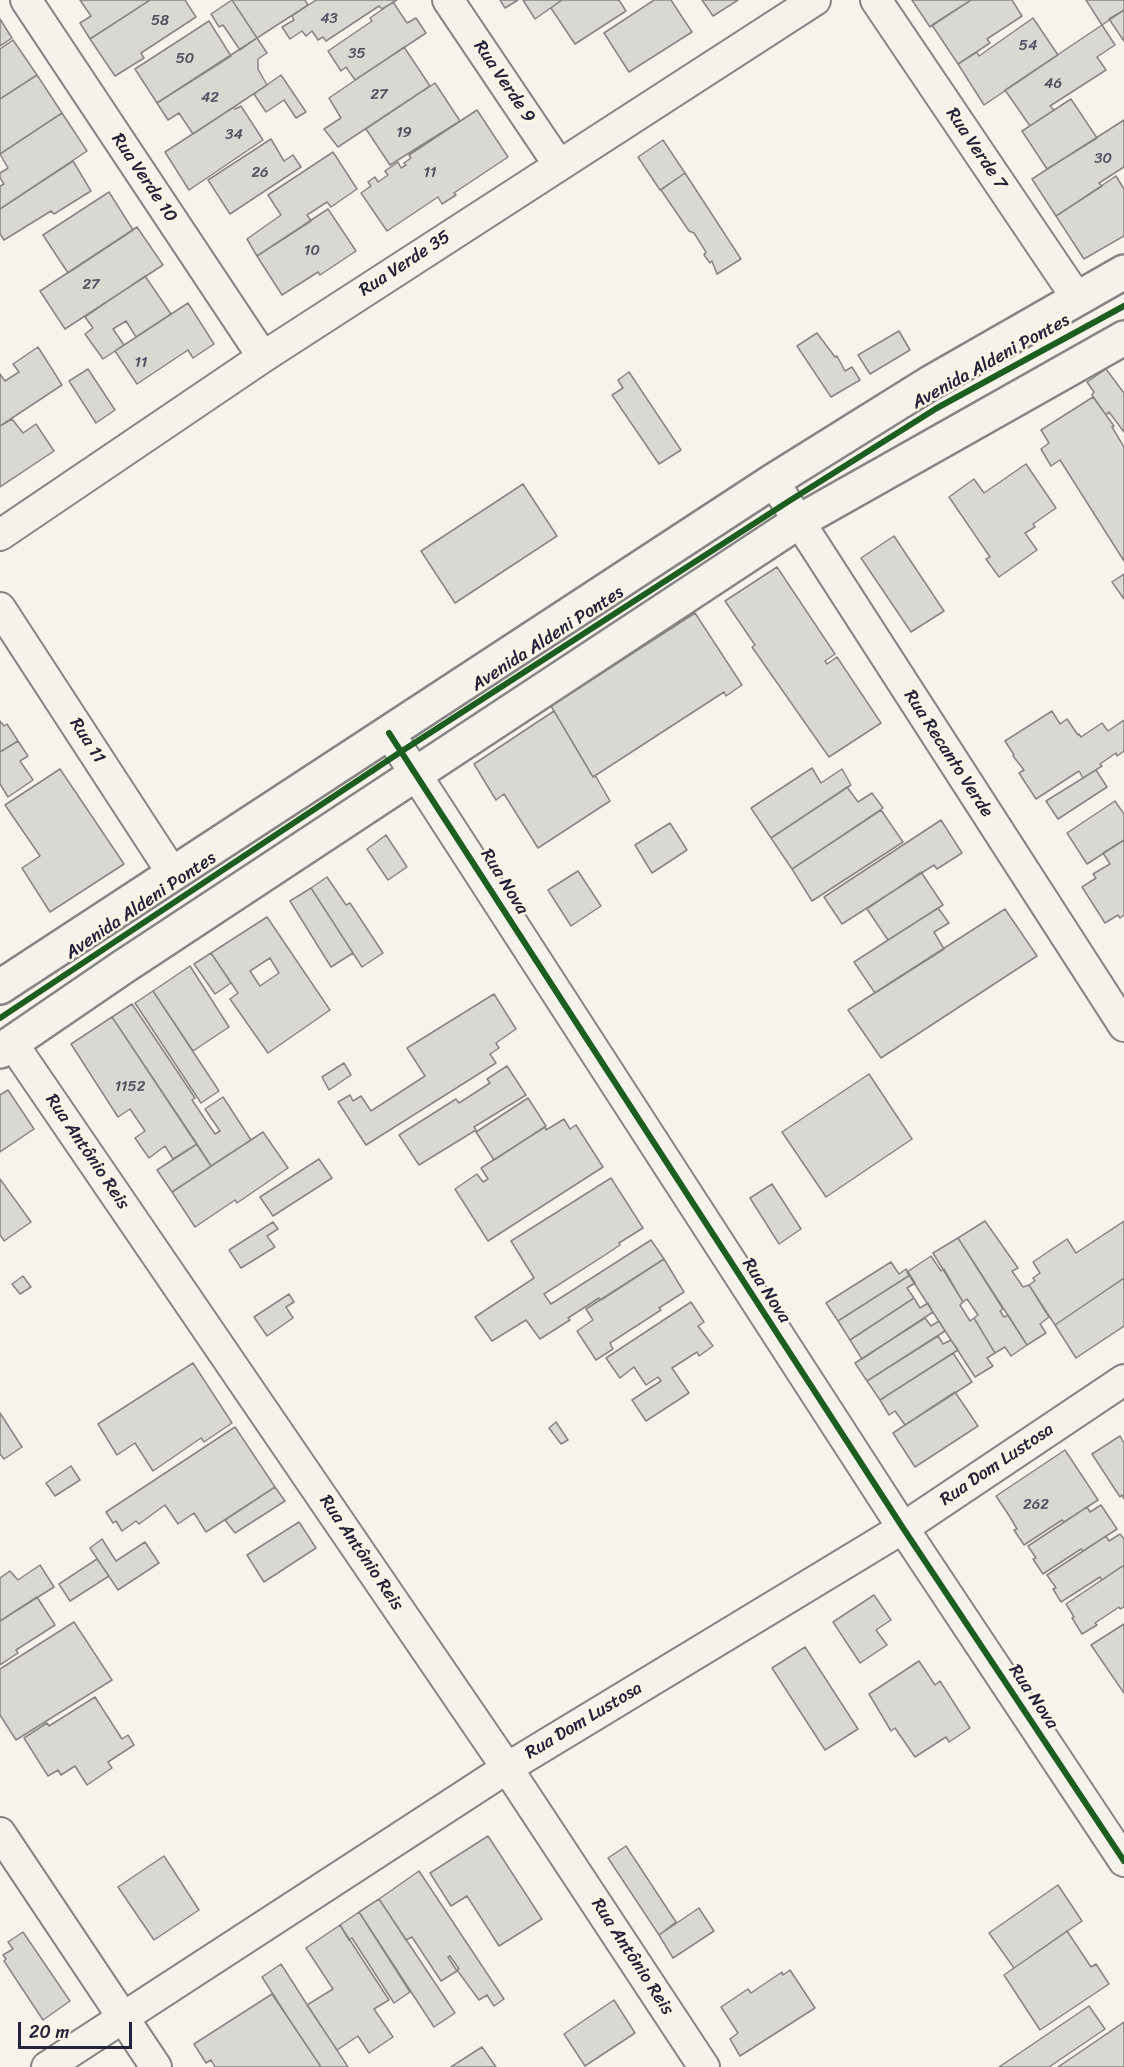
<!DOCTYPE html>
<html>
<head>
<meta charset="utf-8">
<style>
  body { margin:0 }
  #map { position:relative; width:1124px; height:2067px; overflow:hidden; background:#f7f3ea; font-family:Sriracha,sans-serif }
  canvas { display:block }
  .scale { position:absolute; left:18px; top:2022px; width:114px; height:27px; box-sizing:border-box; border:3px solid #22223b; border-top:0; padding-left:8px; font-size:18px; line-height:21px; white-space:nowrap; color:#22223b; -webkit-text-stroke:4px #fcf5e5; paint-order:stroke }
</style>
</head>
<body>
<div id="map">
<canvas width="1124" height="2067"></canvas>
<div class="scale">20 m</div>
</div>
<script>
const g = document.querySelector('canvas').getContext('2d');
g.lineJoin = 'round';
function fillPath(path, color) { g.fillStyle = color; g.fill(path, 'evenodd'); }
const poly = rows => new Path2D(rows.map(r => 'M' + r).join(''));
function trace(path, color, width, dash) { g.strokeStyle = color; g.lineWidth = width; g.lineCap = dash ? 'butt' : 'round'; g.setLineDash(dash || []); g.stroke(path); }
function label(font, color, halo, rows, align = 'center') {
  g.font = font + ' Sriracha,sans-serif'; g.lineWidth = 5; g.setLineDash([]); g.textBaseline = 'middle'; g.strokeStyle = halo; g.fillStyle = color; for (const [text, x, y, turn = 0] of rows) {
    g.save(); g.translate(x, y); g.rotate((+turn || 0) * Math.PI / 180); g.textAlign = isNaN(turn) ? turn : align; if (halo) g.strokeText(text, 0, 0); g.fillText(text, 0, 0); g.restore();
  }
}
const building = poly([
  [80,0,150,0,90,39,80,23,91,16,80,0],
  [150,0,185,0,196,17,141,53,144,58,115,76,90,39,150,0],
  [232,0,257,38,240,50,223,25,219,27,211,14,232,0],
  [232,0,305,0,308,5,257,38,232,0],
  [316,0,397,0,382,9,379,6,326,41,323,37,318,40,312,31,306,36,302,31,290,39,282,27,294,20,292,16,316,0],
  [500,0,518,0,505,8,500,0],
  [523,0,562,0,535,19,523,0],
  [562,0,619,0,626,11,575,44,551,8,562,0],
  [654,0,671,0,692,32,629,72,604,33,654,0],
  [702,0,738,0,713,16,702,0],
  [912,0,971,0,930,27,912,0],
  [971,0,1012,0,1022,16,987,39,990,43,958,64,932,25,971,0],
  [1086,0,1124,0,1124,10,1102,25,1086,0],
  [393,2,407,23,416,18,426,33,355,80,346,67,341,71,328,51,372,21,370,18,393,2],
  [1124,10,1124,41,1109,19,1124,10],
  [1033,18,1058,55,984,105,958,64,977,52,979,56,1033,18],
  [0,19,12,38,0,46,0,19],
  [209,21,231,56,157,103,135,69,209,21],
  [1102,25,1115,45,1097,57,1106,70,1050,106,1054,110,1030,126,1005,90,1102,25],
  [257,38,267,53,258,59,258,69,267,85,193,134,179,113,168,120,157,103,257,38],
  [13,40,37,75,0,99,0,49,13,40],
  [404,47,430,86,338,147,324,129,341,118,329,98,404,47],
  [37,75,62,113,0,154,0,99,37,75],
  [281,75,306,112,296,118,284,100,266,112,254,94,281,75],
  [435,83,460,121,390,165,366,129,435,83],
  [1071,99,1097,138,1047,169,1022,131,1071,99],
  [241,106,263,140,189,190,165,152,234,107,235,109,241,106],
  [477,110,508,157,454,193,456,195,442,204,438,197,387,231,361,193,371,186,368,182,375,177,378,182,388,175,385,171,398,162,401,168,406,165,404,163,411,158,409,155,477,110],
  [62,113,87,151,0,209,0,186,4,184,0,178,0,173,8,168,0,154,62,113],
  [1124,120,1124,167,1099,183,1102,186,1056,216,1032,179,1124,120],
  [271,139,284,161,293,155,301,167,230,214,208,180,271,139],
  [663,140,685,173,660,190,638,157,663,140],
  [333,152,357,189,331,207,327,202,307,215,311,221,257,256,247,239,281,215,268,195,333,152],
  [73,161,91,191,54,214,51,211,4,240,0,234,0,209,73,161],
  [685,173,741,259,717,274,712,261,710,263,704,255,706,252,694,233,689,231,661,190,685,173],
  [1116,176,1124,189,1124,236,1084,259,1056,216,1116,176],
  [109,192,133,230,68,273,43,235,109,192],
  [328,209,356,251,320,275,318,272,282,295,257,256,328,209],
  [137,227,163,265,65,329,40,291,137,227],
  [145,276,171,314,136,337,126,321,113,329,124,345,103,359,85,334,93,328,85,317,145,276],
  [188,303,214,344,193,358,188,350,137,384,115,351,188,303],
  [899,331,910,350,870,374,858,355,899,331],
  [817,333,835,357,837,356,845,371,852,367,860,380,831,397,797,346,817,333],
  [38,347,62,385,0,426,0,374,5,381,19,372,13,364,38,347],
  [88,369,115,410,96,423,69,381,88,369],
  [1106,369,1124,393,1124,432,1109,412,1106,415,1092,395,1094,392,1087,382,1106,369],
  [629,372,681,450,659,464,612,395,623,388,618,380,629,372],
  [1093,397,1114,426,1112,427,1124,447,1124,561,1060,460,1051,466,1041,449,1049,443,1041,430,1093,397],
  [12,419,23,433,36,424,54,451,0,487,0,426,12,419],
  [1026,464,1056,508,1033,524,1035,527,1025,533,1037,550,999,577,986,559,990,557,949,497,974,479,984,493,1026,464],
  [523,484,557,536,455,603,421,551,523,484],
  [894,536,944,611,911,632,861,558,894,536],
  [777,567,835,654,825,661,827,664,837,657,881,723,829,757,752,647,755,645,725,601,777,567],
  [1124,574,1124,599,1112,582,1124,574],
  [695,613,742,685,726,696,724,692,593,777,551,706,695,613],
  [554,711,593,777,595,775,610,801,538,848,504,794,496,800,474,764,554,711],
  [1052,711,1060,724,1067,719,1078,735,1079,734,1081,737,1102,723,1108,731,1124,720,1124,751,1117,756,1116,753,1100,764,1102,766,1083,778,1079,771,1036,799,1019,773,1024,770,1013,756,1014,755,1005,741,1052,711],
  [0,721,4,726,7,724,18,741,0,752,0,721],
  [18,741,28,756,20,761,33,780,8,797,0,784,0,752,18,741],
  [812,768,821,783,842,769,851,785,771,838,751,808,812,768],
  [60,769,124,864,50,912,22,868,40,856,5,805,60,769],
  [1096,770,1107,787,1058,819,1046,801,1096,770],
  [847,787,858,802,872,793,883,808,792,869,771,838,847,787],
  [1115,801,1124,814,1124,840,1087,864,1067,833,1115,801],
  [881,810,903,842,812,901,792,869,881,810],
  [941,820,962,853,937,869,934,865,842,924,824,897,941,820],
  [670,823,687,850,652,873,635,845,670,823],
  [386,835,407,867,388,880,367,849,386,835],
  [1124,840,1124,915,1120,918,1118,915,1105,923,1082,887,1096,878,1093,874,1110,864,1103,853,1124,840],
  [578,871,601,906,571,926,548,890,578,871],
  [921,872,943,905,888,940,867,909,921,872],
  [327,877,346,905,350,903,383,953,362,967,311,888,327,877],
  [311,888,353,953,331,967,290,901,311,888],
  [938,908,949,923,934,932,944,949,875,993,854,962,938,908],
  [1005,909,1037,956,881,1058,848,1010,1005,909],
  [267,917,330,1010,268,1053,230,999,238,993,211,953,267,917],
  [270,958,279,973,260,986,250,971,270,958],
  [211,953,231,983,215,994,194,964,211,953],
  [190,966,229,1027,193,1051,153,991,190,966],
  [153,991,219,1091,201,1103,135,1003,153,991],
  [494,994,516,1029,496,1043,499,1048,490,1054,496,1063,366,1145,338,1102,350,1095,353,1101,361,1096,371,1111,425,1076,407,1048,494,994],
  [132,1004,195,1098,192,1100,215,1134,220,1131,205,1109,223,1097,251,1140,211,1166,112,1017,132,1004],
  [112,1017,197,1144,173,1159,165,1146,149,1158,135,1138,145,1131,130,1109,118,1117,71,1044,112,1017],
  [344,1063,351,1075,329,1090,322,1077,344,1063],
  [507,1066,526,1095,474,1127,476,1130,419,1165,399,1135,456,1099,459,1103,490,1083,487,1079,507,1066],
  [869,1074,912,1139,826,1197,782,1132,869,1074],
  [8,1090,34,1129,0,1152,0,1095,8,1090],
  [528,1098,546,1126,494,1160,476,1132,528,1098],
  [564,1119,570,1129,576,1125,603,1167,488,1241,455,1189,477,1174,483,1182,488,1179,481,1168,545,1127,546,1130,564,1119],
  [263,1132,288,1168,237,1203,235,1200,195,1227,172,1192,263,1132],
  [197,1144,211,1166,172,1192,157,1170,197,1144],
  [319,1159,332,1178,273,1216,260,1197,319,1159],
  [611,1178,643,1228,619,1243,620,1245,605,1255,544,1294,551,1304,651,1240,664,1259,601,1300,599,1298,568,1318,570,1320,540,1339,526,1320,492,1341,475,1317,534,1278,511,1241,611,1178],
  [0,1179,31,1222,4,1241,0,1235,0,1179],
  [772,1184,801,1229,779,1244,750,1198,772,1184],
  [985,1221,1018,1268,1012,1271,1023,1287,1029,1285,1049,1317,1040,1324,1046,1333,1027,1345,958,1238,985,1221],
  [1124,1221,1124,1278,1055,1325,1029,1285,1035,1281,1033,1278,1040,1273,1033,1262,1067,1239,1076,1253,1124,1221],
  [273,1222,278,1229,267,1236,275,1247,241,1268,229,1250,273,1222],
  [958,1238,1003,1309,1000,1311,1004,1317,1008,1315,1027,1345,1011,1356,1005,1347,995,1353,974,1318,978,1315,967,1299,963,1302,933,1253,958,1238],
  [931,1256,941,1271,944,1269,963,1302,960,1305,970,1321,974,1318,995,1353,987,1358,993,1366,975,1377,907,1272,931,1256],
  [664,1259,684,1292,659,1308,661,1310,610,1343,613,1349,596,1360,577,1331,593,1320,586,1309,664,1259],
  [891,1262,899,1274,906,1269,910,1275,838,1321,826,1303,891,1262],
  [910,1275,915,1283,907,1288,914,1298,850,1340,838,1321,910,1275],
  [23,1276,31,1287,20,1294,12,1284,23,1276],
  [1124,1278,1124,1326,1076,1358,1055,1325,1124,1278],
  [289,1294,294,1302,286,1307,293,1318,267,1336,254,1317,289,1294],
  [914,1298,920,1308,928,1303,933,1312,862,1359,850,1340,914,1298],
  [691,1302,704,1322,698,1326,713,1346,699,1356,697,1352,672,1368,689,1393,646,1421,632,1400,661,1381,658,1377,646,1385,634,1367,620,1378,606,1358,691,1302],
  [925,1318,931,1326,939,1321,945,1331,867,1381,855,1363,925,1318],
  [938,1336,943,1344,951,1340,958,1350,880,1400,867,1381,938,1336],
  [953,1353,972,1382,905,1425,895,1411,889,1415,880,1400,953,1353],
  [193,1363,232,1423,204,1442,201,1438,153,1471,135,1443,117,1455,98,1424,193,1363],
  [955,1392,978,1426,915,1467,893,1433,955,1392],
  [0,1413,22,1447,4,1459,0,1454,0,1413],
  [556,1422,568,1440,561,1444,549,1428,556,1422],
  [235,1427,275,1487,206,1532,194,1513,178,1524,165,1505,139,1524,136,1521,122,1531,116,1521,113,1523,106,1512,235,1427],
  [1120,1436,1124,1443,1124,1499,1122,1495,1120,1497,1092,1454,1120,1436],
  [1065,1450,1098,1500,1064,1522,1062,1520,1024,1545,1014,1530,1017,1529,1010,1517,996,1496,1065,1450],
  [71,1466,80,1480,55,1496,46,1483,71,1466],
  [275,1487,285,1501,235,1533,225,1520,275,1487],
  [1101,1505,1117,1529,1083,1551,1081,1549,1043,1574,1033,1559,1036,1558,1028,1546,1087,1507,1090,1512,1101,1505],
  [299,1522,316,1548,264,1582,247,1555,299,1522],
  [1120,1534,1124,1539,1124,1565,1102,1580,1100,1577,1061,1602,1053,1589,1056,1588,1047,1575,1106,1536,1109,1541,1120,1534],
  [102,1539,116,1561,145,1542,159,1563,118,1590,90,1548,102,1539],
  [97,1559,109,1576,70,1601,59,1584,97,1559],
  [40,1565,54,1587,0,1621,0,1578,10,1571,18,1580,40,1565],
  [1124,1565,1124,1607,1120,1609,1119,1607,1095,1623,1097,1625,1082,1634,1072,1618,1074,1617,1066,1604,1124,1565],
  [874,1595,891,1620,876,1630,887,1645,860,1663,833,1622,874,1595],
  [37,1597,55,1625,16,1650,18,1653,0,1665,0,1621,37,1597],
  [74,1622,112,1680,16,1740,0,1715,0,1669,74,1622],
  [1124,1624,1124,1693,1091,1645,1124,1624],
  [805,1647,858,1729,825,1750,772,1668,805,1647],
  [919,1661,935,1685,940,1681,970,1728,949,1742,946,1737,915,1757,895,1728,891,1731,869,1694,919,1661],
  [95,1697,122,1739,128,1735,134,1745,108,1762,112,1768,87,1785,75,1766,61,1775,58,1770,48,1776,24,1738,47,1723,49,1726,95,1697],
  [488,1836,542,1919,499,1946,467,1896,451,1906,430,1873,488,1836],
  [626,1846,676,1922,659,1935,608,1858,626,1846],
  [164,1856,199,1910,154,1940,118,1887,164,1856],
  [419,1871,504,1999,494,2006,487,1995,479,2000,457,1970,459,1969,450,1956,448,1957,457,1971,441,1981,412,1937,406,1940,379,1899,419,1871],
  [1058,1885,1082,1921,1014,1968,989,1933,1058,1885],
  [379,1899,455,2013,434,2027,359,1912,379,1899],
  [699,1908,714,1931,673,1958,659,1935,699,1908],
  [359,1912,410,1992,394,2003,352,1938,349,1940,340,1925,359,1912],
  [340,1925,389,2000,374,2009,393,2037,369,2053,358,2036,337,2050,307,2005,333,1989,306,1948,340,1925],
  [1067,1931,1091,1967,1096,1964,1109,1984,1040,2030,1004,1975,1067,1931],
  [23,1932,70,2001,43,2020,4,1961,6,1959,3,1955,13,1949,8,1942,23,1932],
  [281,1964,306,2003,348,2067,321,2067,287,2016,262,1977,281,1964],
  [790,1970,815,2008,740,2056,730,2039,738,2033,721,2007,748,1989,751,1993,782,1972,783,1975,790,1970],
  [272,1994,321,2067,215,2067,211,2060,206,2063,194,2044,272,1994],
  [614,2000,635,2033,585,2066,564,2034,614,2000],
  [1089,2006,1105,2029,1049,2067,999,2067,1089,2006],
  [1124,2022,1124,2067,1058,2067,1124,2022],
  [482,2047,496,2067,451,2067,482,2047]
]);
fillPath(building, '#dad8d2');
trace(building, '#868485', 1.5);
const street = poly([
  [26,0,263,357],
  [448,0,559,165],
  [876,0,1077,298],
  [773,481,1124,1026],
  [0,535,263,357,815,0],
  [0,608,173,874],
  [389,733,903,1528,1124,1861],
  [12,1043,507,1768,704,2067],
  [0,1833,156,2067],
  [47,2067,507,1768,903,1528,1124,1380]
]);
const secondary = poly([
  [0,987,773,481,930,383,1124,272],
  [0,1051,123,967,798,522,1124,338]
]);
trace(street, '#868485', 34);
trace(secondary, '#868485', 38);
trace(street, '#f5f2ec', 30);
trace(secondary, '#f5f2ec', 33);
trace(poly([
  [389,733,903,1528,1124,1861],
  [0,1018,402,751,786,503,937,408,1124,306]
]), '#1b5e20', 6);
label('15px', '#505061', null, [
  ["43",329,19],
  ["58",160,21],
  ["54",1028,46],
  ["35",357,54],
  ["50",185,59],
  ["46",1053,84],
  ["27",379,95],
  ["42",210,98],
  ["19",404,133],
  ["34",234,135],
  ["30",1103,159],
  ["26",260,173],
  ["11",430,173],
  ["10",312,251],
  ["27",91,285],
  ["11",141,363],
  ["1152",130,1087],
  ["262",1036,1505]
]);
label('18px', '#22223b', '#fcf5e5', [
  ["Rua Verde 9",504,82,56],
  ["Rua Verde 7",976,149,56],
  ["Rua Verde 10",144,178,56],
  ["Rua Verde 35",405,264,-33],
  ["Avenida Aldeni Pontes",991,362,-29],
  ["Avenida Aldeni Pontes",548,639,-33],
  ["Rua 11",87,741,57],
  ["Rua Recanto Verde",948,754,57],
  ["Rua Nova",504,882,58],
  ["Avenida Aldeni Pontes",141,906,-34],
  ["Rua Antônio Reis",87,1152,56],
  ["Rua Nova",766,1291,57],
  ["Rua Dom Lustosa",997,1465,-34],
  ["Rua Antônio Reis",361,1553,56],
  ["Rua Nova",1033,1697,56],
  ["Rua Dom Lustosa",584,1721,-31],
  ["Rua Antônio Reis",632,1957,57]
]);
</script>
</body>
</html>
